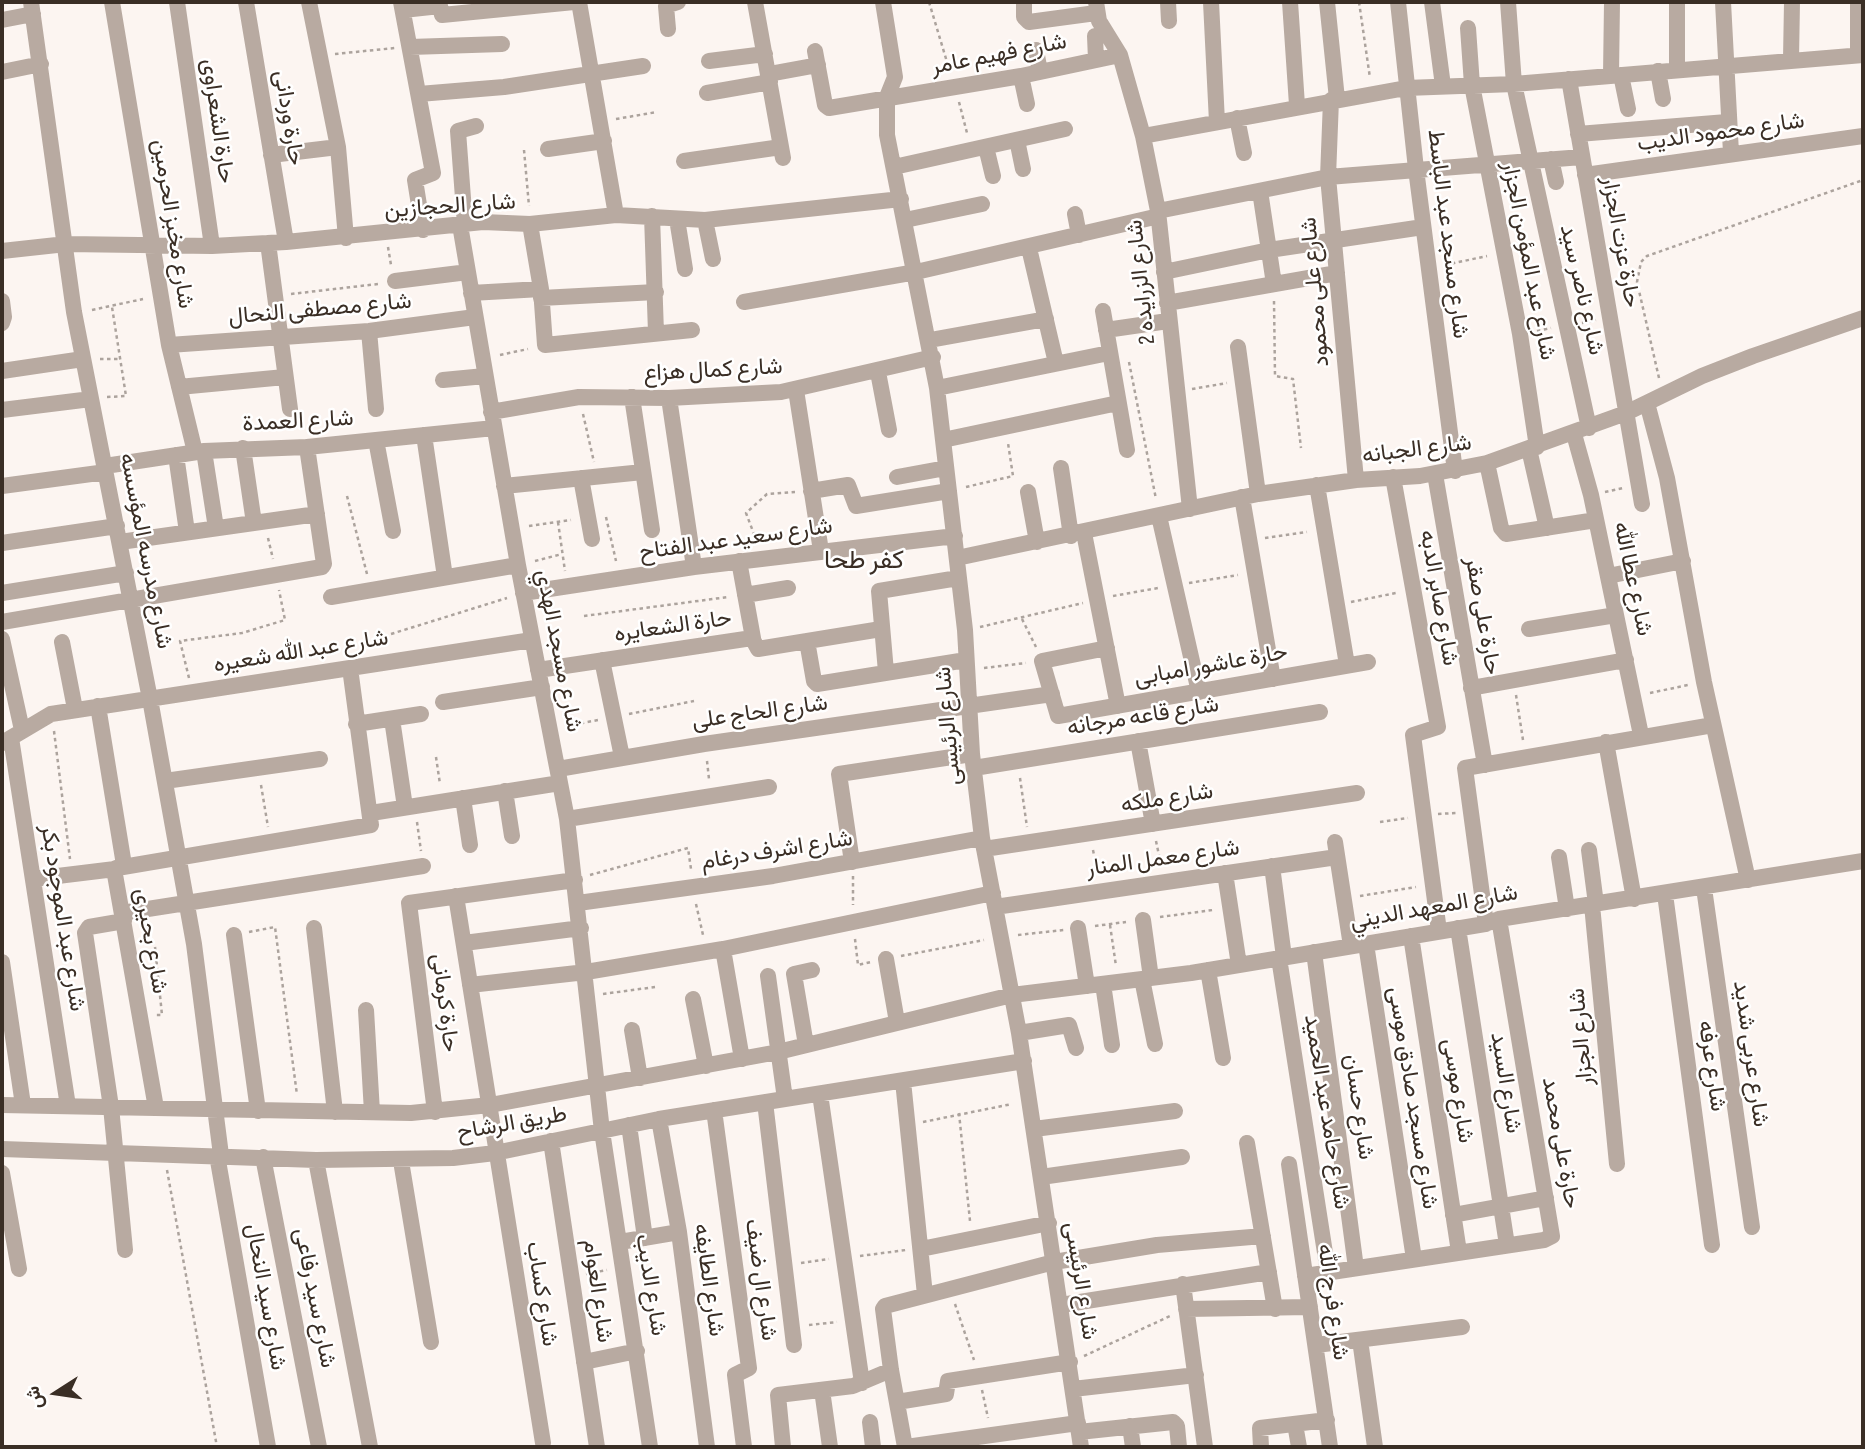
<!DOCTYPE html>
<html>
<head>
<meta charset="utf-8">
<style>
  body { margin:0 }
  #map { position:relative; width:1865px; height:1449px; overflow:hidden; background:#fcf5f1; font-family:"Sofia Sans Condensed",Vazirmatn,sans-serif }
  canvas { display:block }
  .frame { position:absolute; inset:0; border:4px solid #3a2e25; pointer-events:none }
  .north { position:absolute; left:21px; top:1358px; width:70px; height:70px; -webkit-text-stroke:5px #fff; paint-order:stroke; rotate:258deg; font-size:19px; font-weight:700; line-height:28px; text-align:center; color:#3a2e25 }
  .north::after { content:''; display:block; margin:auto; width:24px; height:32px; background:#3a2e25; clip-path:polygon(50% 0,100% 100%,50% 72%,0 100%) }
</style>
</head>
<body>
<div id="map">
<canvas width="1865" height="1449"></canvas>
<div class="frame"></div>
<div class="north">ش</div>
</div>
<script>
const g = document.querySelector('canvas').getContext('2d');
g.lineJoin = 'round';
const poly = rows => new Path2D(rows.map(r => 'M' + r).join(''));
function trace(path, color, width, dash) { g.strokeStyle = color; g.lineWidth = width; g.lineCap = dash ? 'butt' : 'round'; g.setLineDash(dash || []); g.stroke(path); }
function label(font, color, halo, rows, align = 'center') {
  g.font = font + ' "Sofia Sans Condensed",Vazirmatn,sans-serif'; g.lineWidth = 5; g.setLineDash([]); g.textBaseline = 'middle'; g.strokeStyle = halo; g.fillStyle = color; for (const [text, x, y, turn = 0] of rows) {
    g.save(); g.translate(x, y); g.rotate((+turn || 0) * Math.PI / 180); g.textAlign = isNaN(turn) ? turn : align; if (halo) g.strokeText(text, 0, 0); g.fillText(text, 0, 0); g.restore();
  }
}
trace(poly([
  [929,2,950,72],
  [1359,2,1370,78],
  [335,54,395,48],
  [959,102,967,133],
  [616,119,657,112],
  [524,150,529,206],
  [388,247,391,265],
  [1445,265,1487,256],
  [291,294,378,284],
  [1274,301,1275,376,1293,379,1301,448],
  [92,310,143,299],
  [1582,323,1596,320],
  [1537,331,1551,328],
  [500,355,528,349],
  [100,359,118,359],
  [1129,362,1156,499],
  [1659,378,1637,282,1641,262,1647,256,1863,180],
  [1192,389,1227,383],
  [107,397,126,396,112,307],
  [583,414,594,462],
  [966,487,1013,476,1008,443],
  [1605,492,1623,488],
  [347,496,367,574],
  [606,517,616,561],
  [558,522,565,571],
  [529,526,571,520],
  [268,538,273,559],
  [1265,538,1307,532],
  [757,542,746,513,767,494,795,492],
  [535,561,562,554],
  [1189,583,1238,575],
  [1113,596,1158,588],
  [1351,602,1396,593],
  [584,616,728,597],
  [1022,619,1036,647],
  [980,627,1083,603],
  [391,634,507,598],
  [984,668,1026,663],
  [189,678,180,641,242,633,285,620,279,590],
  [1650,693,1688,685],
  [1516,695,1523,740],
  [629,714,694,701],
  [567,726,598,720],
  [54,731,70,859],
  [436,757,440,784],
  [707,761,709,779],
  [1020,778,1027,827],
  [261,785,268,827],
  [1438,814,1456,813],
  [417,822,421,851],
  [1380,822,1408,818],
  [1156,841,1161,865],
  [1093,850,1098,874],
  [590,875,688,848,691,869],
  [853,876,853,905],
  [1360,896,1416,887],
  [696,904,703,935],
  [1160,917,1213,910],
  [1110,925,1116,966],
  [1095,926,1126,922],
  [249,932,275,927,297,1095],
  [1018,935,1064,930],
  [855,939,858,965,871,962],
  [155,947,162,1015,156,1015],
  [901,956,984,940],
  [603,994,655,987],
  [959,1113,970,1221],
  [923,1122,1012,1104],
  [167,1170,217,1447],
  [860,1256,906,1250],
  [801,1263,829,1259],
  [586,1274,607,1270],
  [955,1304,974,1360],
  [809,1325,837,1322],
  [1084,1356,1170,1316],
  [982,1390,988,1418]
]), '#aca39d', 2.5, [3.5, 3.5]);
trace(poly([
  [31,2,74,312,150,699,194,944,221,1155],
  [112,2,169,345,195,452],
  [177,2,212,246],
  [246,2,286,242],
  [309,2,338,147,346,238],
  [401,2,433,173,415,180,423,230],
  [579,2,616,215],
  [755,2,783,158],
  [883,2,895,77,887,97,887,135,937,388,965,630,972,754,982,838,1019,1033,1081,1447],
  [1024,2,1024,17,1029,22,1096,13],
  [1096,2,1099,21,1120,55,1143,136,1158,211,1190,509],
  [1168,2,1169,21],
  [1211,2,1217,122],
  [1290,2,1297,105],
  [1327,2,1337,99],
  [1398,2,1416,169,1455,471],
  [1432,2,1443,86],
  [1508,2,1514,84,1589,428],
  [1723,2,1731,153],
  [403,10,440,6,442,15,574,2],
  [2,20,33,14],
  [1468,28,1472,85,1520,334,1537,447],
  [668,29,666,6,678,2],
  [1095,36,1096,60],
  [410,47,502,44],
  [1036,50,1040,72],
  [815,51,825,105,829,108,1021,76,1120,55],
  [1858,55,1858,2],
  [1791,59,1792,2],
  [709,61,765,54],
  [1677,69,1677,2],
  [1658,71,1663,99],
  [2,72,41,64],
  [769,74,818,65],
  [1611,75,1612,2],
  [1621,75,1628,109],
  [1021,76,1027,104],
  [1569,79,1642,504],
  [707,93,770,82],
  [419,94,504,87,643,66],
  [1331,100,1328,177,1356,480],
  [1237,118,1244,153],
  [1578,134,1727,122],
  [1143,136,1406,88,1514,84,1863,55],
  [1017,140,1023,169],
  [986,147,993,176],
  [548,149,604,141],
  [271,155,338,147],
  [1551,159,1556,182],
  [684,161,781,147],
  [894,167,1065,129],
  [1585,175,1863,136],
  [1260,191,1274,284],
  [1158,211,1328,177,1582,157],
  [1075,214,1079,235],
  [652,216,656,333],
  [677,219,685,269],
  [705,220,713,259],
  [905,220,982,204],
  [530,224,541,289,545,345,692,330],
  [460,225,518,565,567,819,602,1131,650,1447],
  [465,225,458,131,476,126],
  [268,243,290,409],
  [1029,248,1056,363],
  [2,251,66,244,212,246,286,242,483,222,530,224,616,215,705,220,901,199],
  [1164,272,1269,250,1423,227],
  [395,281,468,272],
  [471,293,541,289],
  [541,298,656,292],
  [2,301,4,317,2,323],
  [744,302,916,272,1159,216],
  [1167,303,1337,273],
  [1103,311,1127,450],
  [1106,330,1168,321],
  [369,331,376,409],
  [930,340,1046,319],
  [169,345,369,331,475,317],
  [1238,347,1258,494],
  [2,371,83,359],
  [878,372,889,430],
  [443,380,485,376],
  [179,387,285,377],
  [937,388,1109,353],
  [796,390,821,551],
  [632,397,652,530],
  [669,398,694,567],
  [1647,403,1667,478,1704,682,1748,880],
  [2,410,91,399],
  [491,412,579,397,669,398,781,392,933,357],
  [1574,434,1591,495,1641,735],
  [424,435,445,577],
  [376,440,393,531],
  [943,440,1118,403],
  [243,448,254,523],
  [1529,449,1547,528],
  [204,451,216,528],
  [176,455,187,532],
  [1487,463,1501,528,1506,534,1596,520],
  [105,466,204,451,307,447,494,428],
  [1061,468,1071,536],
  [1435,474,1485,765],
  [897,477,946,468],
  [1393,477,1438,727,1413,735,1439,931],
  [581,478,592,539],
  [1317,485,1347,665],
  [2,486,106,472],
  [504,486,643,472],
  [811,491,848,485,856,506,949,491],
  [1028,492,1037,542],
  [1242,497,1273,679],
  [1159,516,1199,692],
  [1084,533,1118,706],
  [120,542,317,514],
  [2,543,117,526],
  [957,558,1258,494,1356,480,1420,476,1487,463,1626,413,1702,376,1753,356,1863,318],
  [739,561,753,638],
  [1608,576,1683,561],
  [2,593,126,573],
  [523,593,694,567,955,536],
  [745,595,788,588],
  [331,597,518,565],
  [2,622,322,567,324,564,307,447],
  [1529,629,1616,615],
  [2,639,22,730],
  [807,641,814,681,817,684,966,660],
  [62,642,75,709],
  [1107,648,1042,661,1058,716,1368,662],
  [602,660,622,757],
  [538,670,752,638,758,649,881,629],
  [886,672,879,591,958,578],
  [1471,688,1626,660],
  [443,702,542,687],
  [98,706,124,865,114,869,156,1108],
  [392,719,405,807],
  [356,724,421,714],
  [11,738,68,1106],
  [1138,741,1153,824],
  [1606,742,1634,899],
  [2,743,51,714,532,640],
  [974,768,1320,712],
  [558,769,704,744,1052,694],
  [165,781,320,759],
  [505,791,512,836],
  [463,798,470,845],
  [371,813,560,783],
  [567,819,769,787],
  [1335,842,1351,946],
  [984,849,1357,793],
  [1589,850,1596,904],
  [1559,857,1567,909],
  [852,862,839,774,972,754],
  [1272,866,1284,957],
  [123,867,371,825,350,668],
  [1225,873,1239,965],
  [33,879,115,869],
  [1704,888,1752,1227],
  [1665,894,1712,1245],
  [456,896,543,1443],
  [578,903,773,876,982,838],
  [1592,905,1617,1164],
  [995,907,1337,857],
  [122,913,423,866],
  [1143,920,1151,978],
  [124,921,89,927,85,933,111,1107,125,1250],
  [1486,924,1465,768,1713,725],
  [314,928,335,1112],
  [1078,928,1087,986],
  [1458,928,1507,1245],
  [234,935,258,1111],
  [1411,936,1459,1252],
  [464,943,581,928],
  [1366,944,1414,1259],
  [723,949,742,1059],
  [1314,952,1356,1268],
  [1279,958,1328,1272],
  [886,959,897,1022],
  [2,962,23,1105],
  [1208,970,1223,1058],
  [768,976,785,1099],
  [1142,979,1155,1044],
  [1103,984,1112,1045],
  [470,985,586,972,723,949,993,893],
  [693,999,706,1066],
  [366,1010,372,1112],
  [632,1030,640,1078],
  [1019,1033,1069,1025,1076,1048],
  [806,1045,794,974,812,970],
  [903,1081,925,1295],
  [820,1094,862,1383],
  [765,1102,794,1345],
  [2,1105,411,1113,490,1105,778,1052,1012,995,1191,973,1485,924,1499,919,1863,861],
  [714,1110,749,1368,735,1375,744,1447],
  [435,1112,409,903,575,880],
  [659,1119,679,1232,707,1447],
  [629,1125,645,1238],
  [1034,1129,1175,1111],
  [551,1141,597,1447],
  [1247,1143,1275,1309],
  [2,1149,316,1160,453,1158,495,1153,659,1119,1024,1061],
  [217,1155,268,1447],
  [263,1157,319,1447],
  [316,1160,370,1447],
  [401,1161,431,1342],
  [1289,1164,1330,1447],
  [2,1173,19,1269],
  [1041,1177,1182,1157],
  [1453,1215,1546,1198],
  [620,1242,679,1232],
  [921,1249,1049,1223],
  [1305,1276,1544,1240,1552,1236,1499,919],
  [1183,1284,1205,1447],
  [1061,1305,1269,1272],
  [1186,1309,1310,1307],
  [1360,1340,1375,1447],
  [1316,1345,1462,1327],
  [584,1362,637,1351],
  [1073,1389,1196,1375],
  [822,1390,830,1447],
  [897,1402,946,1394,948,1381,1070,1362],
  [870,1422,873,1447],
  [1295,1424,1299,1447],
  [1130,1426,1133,1447],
  [1079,1432,1173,1422,1177,1426,1179,1447],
  [783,1447,778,1395,853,1386,891,1370],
  [905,1447,891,1370,883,1309,885,1306,1054,1262,1157,1245,1263,1236],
  [906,1447,1078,1423],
  [1261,1447,1260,1428,1327,1420]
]), '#b8aaa1', 16);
label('23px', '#3a2e25', '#fff', [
  ["شارع فهيم عامر",999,55,-11],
  ["حارة وردانى",288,118,81],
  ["حارة الشعراوى",217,121,82],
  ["شارع محمود الديب",1721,133,-8],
  ["شارع الحجازين",450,207,-4],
  ["شارع مخبز الحرمين",172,224,81],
  ["شارع مسجد عبد الباسط",1447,234,83],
  ["حارة عزت الجزار",1620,242,80],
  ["شارع عبد المؤمن الجزار",1528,261,79],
  ["شارع الزرايده 2",1142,282,-96],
  ["شارع ناصر سيد",1581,290,77],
  ["شارع على محمود",1316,292,-95],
  ["شارع مصطفى النحال",320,310,-5],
  ["شارع كمال هزاع",713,371,-3],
  ["شارع العمدة",298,422,-3],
  ["شارع الجبانه",1417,450,-7],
  ["شارع سعيد عبد الفتاح",736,540,-8],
  ["شارع مدرسه المؤسسه",145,551,79],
  ["شارع عطا الله",1632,579,78],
  ["شارع صابر الدبه",1438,598,80],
  ["حارة على صقر",1482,616,80],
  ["حارة الشعايره",673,627,-8],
  ["شارع مسجد الهدي",558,651,79],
  ["شارع عبد الله شعيره",301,652,-9],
  ["حارة عاشور امبابى",1211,666,-10],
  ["شارع الحاج على",760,713,-8],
  ["شارع قاعه مرجانه",1143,717,-9],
  ["شارع الرئيسى",949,726,-95],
  ["شارع ملكه",1167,799,-9],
  ["شارع اشرف درغام",777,851,-9],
  ["شارع معمل المنار",1163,859,-8],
  ["شارع المعهد الديني",1434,908,-10],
  ["شارع عبد الموجود بكر",62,918,81],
  ["شارع بحيرى",150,941,80],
  ["حارة كرمانى",444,1003,83],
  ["شارع الجزار",1582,1037,-95],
  ["شارع عربى شديد",1750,1054,82],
  ["شارع عرفه",1711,1066,82],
  ["شارع السيد",1505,1083,81],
  ["شارع موسى",1457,1091,81],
  ["شارع مسجد صادق موسى",1412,1098,81],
  ["شارع حسان",1358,1107,82],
  ["شارع حامد عبد الحميد",1326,1112,81],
  ["طريق الرشاح",512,1124,-10],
  ["حارة على محمد",1560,1143,80],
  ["شارع الطايفه",708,1280,82],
  ["شارع ال ضيف",760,1280,82],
  ["شارع الرئيسى",1080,1281,81],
  ["شارع الديب",650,1285,81],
  ["شارع العوام",597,1291,82],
  ["شارع كساب",541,1294,81],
  ["شارع سيد النحال",265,1297,80],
  ["شارع سيد رفاعى",314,1298,79],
  ["شارع فرج الله",1332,1302,82]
]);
label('26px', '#3a2e25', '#fff', [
  ["كفر طحا",864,561]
]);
</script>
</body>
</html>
